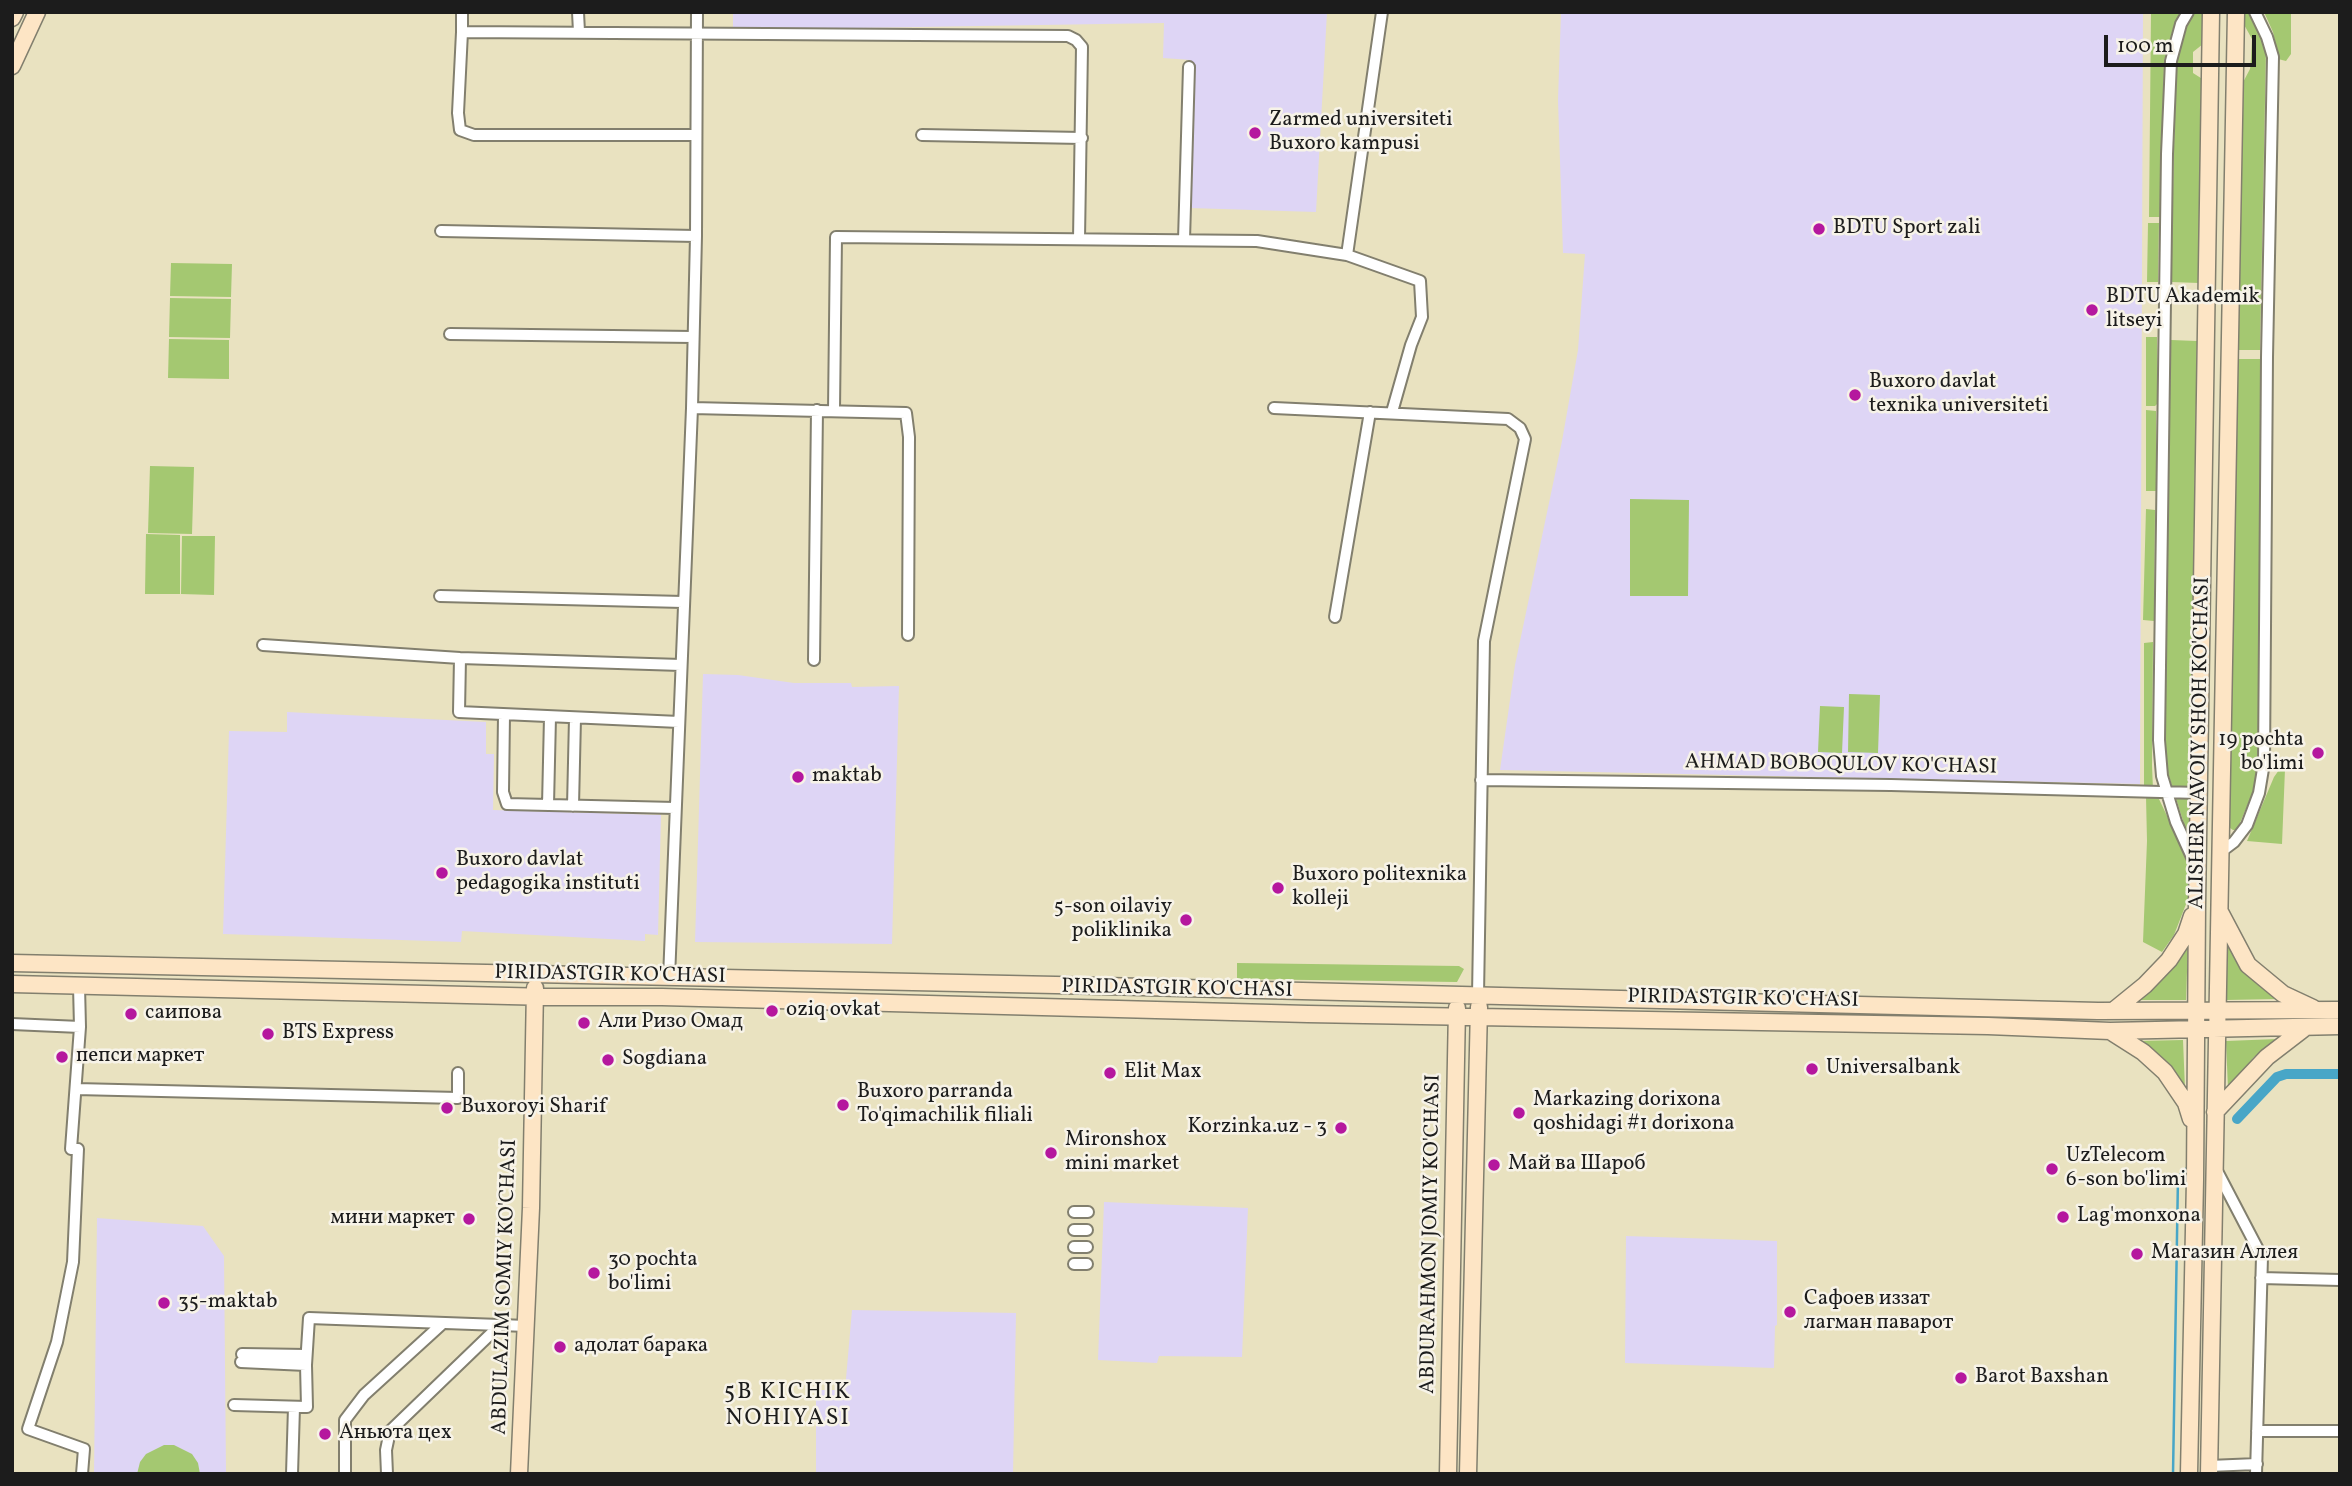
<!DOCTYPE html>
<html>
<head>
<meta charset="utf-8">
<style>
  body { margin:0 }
  #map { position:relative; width:2352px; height:1486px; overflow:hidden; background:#e9e2c0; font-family:Vollkorn,serif }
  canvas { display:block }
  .frame { position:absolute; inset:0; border:14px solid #1c1c1c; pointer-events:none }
  .scale { position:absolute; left:2104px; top:35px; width:152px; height:32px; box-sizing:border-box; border:4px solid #1c1c1c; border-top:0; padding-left:9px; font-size:21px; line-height:24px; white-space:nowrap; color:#1c1c1c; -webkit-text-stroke:5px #f7f3e8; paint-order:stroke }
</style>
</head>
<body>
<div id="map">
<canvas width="2352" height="1486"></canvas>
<div class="frame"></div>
<div class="scale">100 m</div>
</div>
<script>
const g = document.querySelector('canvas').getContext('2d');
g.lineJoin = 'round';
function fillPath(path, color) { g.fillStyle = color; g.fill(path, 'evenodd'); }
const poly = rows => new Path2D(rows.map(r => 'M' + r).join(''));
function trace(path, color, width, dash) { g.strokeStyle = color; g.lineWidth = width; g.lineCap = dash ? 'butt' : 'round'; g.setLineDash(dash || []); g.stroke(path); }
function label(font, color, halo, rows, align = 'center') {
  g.font = font + ' Vollkorn,serif'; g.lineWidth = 5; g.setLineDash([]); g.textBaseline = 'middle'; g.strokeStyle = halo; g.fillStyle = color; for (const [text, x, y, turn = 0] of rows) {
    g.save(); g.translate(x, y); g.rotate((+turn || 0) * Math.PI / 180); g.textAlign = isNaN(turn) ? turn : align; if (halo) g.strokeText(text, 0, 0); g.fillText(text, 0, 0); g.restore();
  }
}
fillPath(poly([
  [733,12,1327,12,1316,212,1190,208,1191,60,1163,58,1164,23,733,30],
  [1561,12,2143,12,2140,784,1500,770,1515,665,1562,441,1578,350,1585,254,1563,253,1558,100],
  [703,674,738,675,794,683,851,683,852,687,899,686,892,944,695,942],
  [287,712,486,722,486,754,494,754,493,810,661,815,658,935,645,934,645,941,462,931,461,942,223,934,229,731,287,732],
  [1104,1202,1248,1208,1242,1357,1159,1356,1157,1363,1098,1360],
  [97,1218,203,1226,224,1256,226,1474,94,1474],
  [1626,1236,1777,1241,1777,1325,1775,1326,1774,1368,1625,1363],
  [852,1310,1016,1313,1013,1474,816,1474,816,1390,845,1390]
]), '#ded5f5');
fillPath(poly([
  [2151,12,2183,12,2173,29,2164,61,2162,217,2149,217],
  [2194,12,2203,12,2203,44,2193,52,2193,73,2204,80,2199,283,2171,282,2176,56,2183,33],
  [2242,12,2251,12,2261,32,2266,50,2260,350,2236,350,2240,88,2250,69,2251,59,2252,39,2242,21],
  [2264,12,2291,12,2291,54,2286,61,2278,59,2273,32],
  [2148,223,2159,223,2158,282,2147,282],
  [171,263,232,264,231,297,170,296],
  [170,298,231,299,230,338,169,337],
  [2146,337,2157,337,2158,403,2155,406,2146,406],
  [169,339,229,340,229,379,168,378],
  [2171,340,2197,341,2189,833,2185,827,2162,754],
  [2234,359,2261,359,2260,728,2255,787,2237,830,2233,830,2227,826],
  [2146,410,2156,411,2156,491,2146,491],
  [150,466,194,467,192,534,148,533],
  [1630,499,1689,500,1688,596,1630,596],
  [2146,509,2155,510,2154,621,2143,620],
  [146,534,180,535,180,594,145,594],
  [182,536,215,536,214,595,181,594],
  [2153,642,2152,765,2153,790,2144,789,2144,643],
  [1849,694,1880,695,1878,753,1848,752],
  [1820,706,1844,707,1842,753,1818,752],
  [2285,769,2282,844,2247,841,2274,777,2279,770],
  [2146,797,2158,797,2189,862,2188,899,2174,935,2162,952,2143,942,2147,841],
  [2228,940,2244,969,2254,980,2278,999,2226,1000],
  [2188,943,2186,1000,2136,1000,2163,977],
  [1237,963,1459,966,1464,969,1457,982,1237,979],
  [2277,1039,2254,1057,2228,1089,2226,1041],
  [2183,1040,2185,1089,2138,1041],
  [164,1445,174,1445,192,1454,198,1463,200,1474,137,1474,140,1462,146,1454]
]), '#a4c871');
trace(poly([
  [2173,1474,2178,1177,2189,1166]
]), '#48a6c7', 2.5);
trace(poly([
  [2237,1119,2277,1077,2286,1074,2340,1074]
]), '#48a6c7', 10);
const street = poly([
  [462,12,462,32,1068,36,1076,40,1082,47,1079,239],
  [578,12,579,32],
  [2188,12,2181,24,2171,61,2167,154,2159,740,2162,776,2176,822,2196,866],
  [462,32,458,113,460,130,474,135,696,135],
  [922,135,1082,138],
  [441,231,696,236],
  [1184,240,1189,67],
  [1347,255,1382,12],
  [450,334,693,337],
  [692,408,906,413,909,437,908,635],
  [1274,408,1508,419,1520,428,1525,439,1484,641,1478,995],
  [834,410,836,237,1257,241,1347,255,1420,281,1422,317,1411,345,1392,412],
  [440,596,683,602],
  [1335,617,1370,412],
  [263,645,460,658,681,665],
  [460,658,459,712,679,722],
  [814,660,817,410],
  [504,715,503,792,507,804,675,808],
  [1481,780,1891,785,2199,793],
  [548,805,550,717],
  [573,806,575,718],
  [2222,851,2234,842,2247,825,2259,793,2264,763,2267,357,2273,57,2267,37,2255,12],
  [669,978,692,408,696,236,697,12],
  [79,986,80,1027],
  [12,1024,80,1027,71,1149,78,1149,73,1262,57,1342,28,1429,84,1449,82,1474],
  [76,1089,458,1098,458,1073],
  [2216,1169,2262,1257,2256,1474],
  [1074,1212,1088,1212],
  [1074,1230,1087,1230],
  [1074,1247,1087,1247],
  [1074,1264,1087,1264],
  [2261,1278,2340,1280],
  [242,1354,306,1355],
  [241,1362,306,1365],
  [234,1405,307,1407,306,1365,309,1318,527,1326],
  [2257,1431,2340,1431],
  [2209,1466,2257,1464],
  [292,1474,294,1407],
  [345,1474,345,1420,364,1395,443,1323],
  [387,1474,386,1450,390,1431,500,1325]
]);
const secondary = poly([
  [12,18,15,12],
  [12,66,37,12],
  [2220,912,2248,965,2283,994,2313,1008],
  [12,963,1103,986,2098,1011,2340,1010],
  [12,984,550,997,662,997,1308,1014,1988,1026,2110,1031,2340,1026],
  [2113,1011,2145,985,2169,960,2186,934,2192,916],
  [2110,1031,2143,1052,2165,1072,2186,1103,2191,1119],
  [2215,1112,2267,1057,2306,1027],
  [519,1474,531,1208,535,988],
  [1448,1474,1457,1008],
  [1468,1474,1479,1007],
  [2189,1474,2195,1180,2197,904,2211,12],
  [2209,1474,2236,12]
]);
trace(street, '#827f6e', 14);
trace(secondary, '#827f6e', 19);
trace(street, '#fff', 10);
trace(secondary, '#fde5c5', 16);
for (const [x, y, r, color] of [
  [1255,133,7,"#b5179e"],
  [1819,229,7,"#b5179e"],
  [2092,310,7,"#b5179e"],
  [1855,395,7,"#b5179e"],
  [2318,753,7,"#b5179e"],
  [798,777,7,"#b5179e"],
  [442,873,7,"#b5179e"],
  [1278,888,7,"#b5179e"],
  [1186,920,7,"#b5179e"],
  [772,1011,7,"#b5179e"],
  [131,1014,7,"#b5179e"],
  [584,1023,7,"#b5179e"],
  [268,1034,7,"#b5179e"],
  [62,1057,7,"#b5179e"],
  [608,1060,7,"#b5179e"],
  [1812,1069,7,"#b5179e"],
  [1110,1073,7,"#b5179e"],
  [843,1105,7,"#b5179e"],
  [447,1108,7,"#b5179e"],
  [1519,1113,7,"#b5179e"],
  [1341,1128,7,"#b5179e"],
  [1051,1153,7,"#b5179e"],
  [1494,1165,7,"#b5179e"],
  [2052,1169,7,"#b5179e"],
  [2063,1217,7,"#b5179e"],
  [469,1219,7,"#b5179e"],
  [2137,1254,7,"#b5179e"],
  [594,1273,7,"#b5179e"],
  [164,1303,7,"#b5179e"],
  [1790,1312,7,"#b5179e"],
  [560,1347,7,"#b5179e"],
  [1961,1378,7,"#b5179e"],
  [325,1434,7,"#b5179e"]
]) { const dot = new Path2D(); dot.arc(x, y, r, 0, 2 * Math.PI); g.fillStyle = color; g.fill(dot); trace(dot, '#f7f3e8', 2.5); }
label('21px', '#1c1c1c', '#f7f3e8', [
  ["Zarmed universiteti",1269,121],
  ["Buxoro kampusi",1269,145],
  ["BDTU Sport zali",1833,229],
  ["BDTU Akademik",2106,298],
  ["litseyi",2106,322],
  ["Buxoro davlat",1869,383],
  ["texnika universiteti",1869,407],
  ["19 pochta",2304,741,"right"],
  ["bo'limi",2304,765,"right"],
  ["maktab",812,777],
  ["Buxoro davlat",456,861],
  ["pedagogika instituti",456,885],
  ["Buxoro politexnika",1292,876],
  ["kolleji",1292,900],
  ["5-son oilaviy",1172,908,"right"],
  ["poliklinika",1172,932,"right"],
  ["oziq ovkat",786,1011],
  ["саипова",145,1014],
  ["Али Ризо Омад",598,1023],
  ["BTS Express",282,1034],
  ["пепси маркет",76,1057],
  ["Sogdiana",622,1060],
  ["Universalbank",1826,1069],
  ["Elit Max",1124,1073],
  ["Buxoro parranda",857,1093],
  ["To'qimachilik filiali",857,1117],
  ["Markazing dorixona",1533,1101],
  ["qoshidagi #1 dorixona",1533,1125],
  ["Buxoroyi Sharif",461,1108],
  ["Korzinka.uz - 3",1327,1128,"right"],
  ["Mironshox",1065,1141],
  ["mini market",1065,1165],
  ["UzTelecom",2066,1157],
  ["6-son bo'limi",2066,1181],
  ["Май ва Шароб",1508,1165],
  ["Lag'monxona",2077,1217],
  ["мини маркет",455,1219,"right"],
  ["Магазин Аллея",2151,1254],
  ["30 pochta",608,1261],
  ["bo'limi",608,1285],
  ["Сафоев иззат",1804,1300],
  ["лагман паварот",1804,1324],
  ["35-maktab",178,1303],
  ["адолат барака",574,1347],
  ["Barot Baxshan",1975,1378],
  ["Аньюта цех",339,1434]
], 'left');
label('21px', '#1c1c1c', '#f7f3e8', [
  ["ALISHER NAVOIY SHOH KO'CHASI",2201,743,-89],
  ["AHMAD BOBOQULOV KO'CHASI",1841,766,1],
  ["PIRIDASTGIR KO'CHASI",610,976,1],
  ["PIRIDASTGIR KO'CHASI",1177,990,1],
  ["PIRIDASTGIR KO'CHASI",1743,1000,1],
  ["ABDURAHMON JOMIY KO'CHASI",1432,1234,-89],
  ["ABDULAZIM SOMIY KO'CHASI",506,1287,-88]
]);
g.letterSpacing = '2px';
label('23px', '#1c1c1c', '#f7f3e8', [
  ["5B KICHIK",788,1394],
  ["NOHIYASI",788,1420]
]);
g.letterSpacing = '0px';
</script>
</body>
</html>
